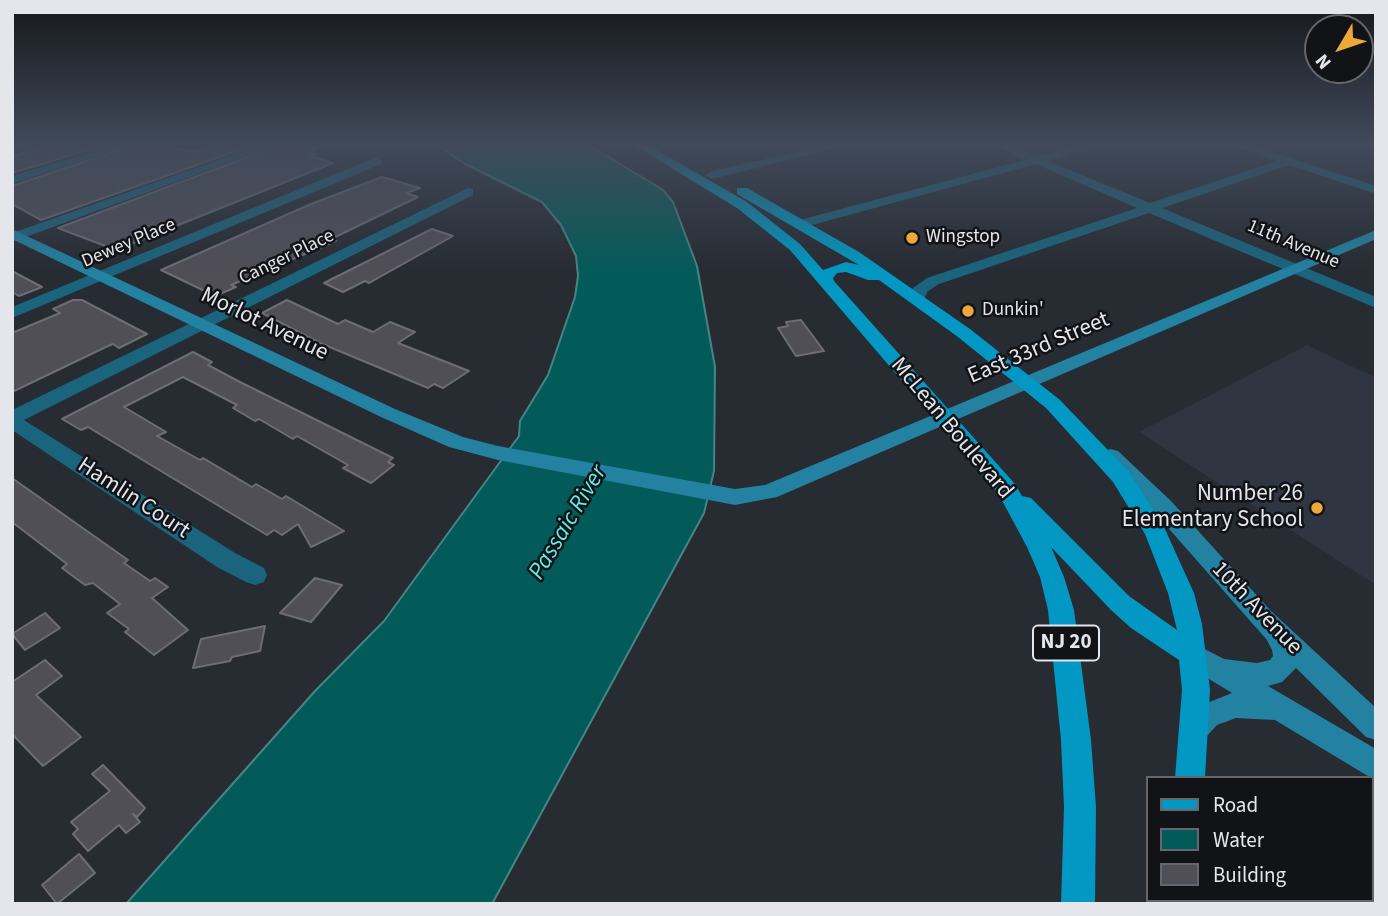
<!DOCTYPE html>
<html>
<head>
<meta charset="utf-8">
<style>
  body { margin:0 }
  #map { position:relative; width:1388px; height:916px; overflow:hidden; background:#272b32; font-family:"Source Sans 3",sans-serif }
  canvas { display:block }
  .frame { position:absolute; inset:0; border:14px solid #e4e6eb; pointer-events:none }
  .legend { position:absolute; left:1146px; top:776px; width:228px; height:126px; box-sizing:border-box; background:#111317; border:2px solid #65676c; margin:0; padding:9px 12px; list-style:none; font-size:21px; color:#e4e6eb }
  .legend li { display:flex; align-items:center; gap:14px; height:35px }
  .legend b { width:35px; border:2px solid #65676c }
  .north { position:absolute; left:1304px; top:14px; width:70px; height:70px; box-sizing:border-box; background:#111317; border:2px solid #65676c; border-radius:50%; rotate:231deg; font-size:19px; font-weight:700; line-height:28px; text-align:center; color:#e4e6eb }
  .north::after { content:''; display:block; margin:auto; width:24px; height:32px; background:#eda83b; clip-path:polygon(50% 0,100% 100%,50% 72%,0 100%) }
</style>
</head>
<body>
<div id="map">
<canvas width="1388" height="916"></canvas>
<div class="frame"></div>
<ul class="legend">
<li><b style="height:9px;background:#0298c3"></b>Road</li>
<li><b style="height:19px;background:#035b59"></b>Water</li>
<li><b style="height:19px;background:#504e57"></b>Building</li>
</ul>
<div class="north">N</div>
</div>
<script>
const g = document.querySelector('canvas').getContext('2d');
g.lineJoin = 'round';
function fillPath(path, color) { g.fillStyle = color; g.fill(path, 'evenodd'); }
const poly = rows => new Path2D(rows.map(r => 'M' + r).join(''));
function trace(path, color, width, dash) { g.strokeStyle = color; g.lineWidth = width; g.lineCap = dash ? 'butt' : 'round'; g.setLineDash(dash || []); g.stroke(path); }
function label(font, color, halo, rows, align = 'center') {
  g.font = font + ' "Source Sans 3",sans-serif'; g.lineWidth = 5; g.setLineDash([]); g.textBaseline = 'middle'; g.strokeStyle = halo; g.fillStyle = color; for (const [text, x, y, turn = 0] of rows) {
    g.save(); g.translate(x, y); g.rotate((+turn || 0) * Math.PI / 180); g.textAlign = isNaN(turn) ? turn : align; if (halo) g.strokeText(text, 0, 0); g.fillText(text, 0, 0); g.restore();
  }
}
fillPath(poly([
  [1307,345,1376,378,1376,585,1139,432]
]), '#2f3641');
const water = poly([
  [437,145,589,145,663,190,673,202,697,266,715,367,714,471,704,513,492,904,126,904,315,691,384,621,519,436,520,421,548,375,575,297,578,276,576,256,561,225,542,202,465,164,437,145]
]);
fillPath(water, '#035b59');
trace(water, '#468585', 2);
const building = poly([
  [51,145,106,145,12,173,12,156,51,145],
  [134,145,159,145,195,152,220,145,254,145,41,220,12,204,12,186,134,145],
  [280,145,323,145,309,152,317,154,311,156,333,163,116,250,58,228,280,145],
  [382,177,420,188,406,193,418,197,331,239,336,241,231,285,236,287,215,296,161,270,311,204,382,177],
  [432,229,453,236,369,283,365,281,343,292,324,283,432,229],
  [12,271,42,287,19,296,12,292,12,271],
  [73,300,82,300,147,334,119,348,113,344,108,346,12,392,12,333,60,313,53,309,73,300],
  [287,300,338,324,345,320,373,332,390,322,415,332,398,343,469,371,443,388,434,384,428,388,320,343,262,313,287,300],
  [801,320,824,351,796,356,778,328,788,326,786,322,801,320],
  [193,352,212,362,208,365,238,381,393,458,388,462,394,465,371,483,343,468,348,465,297,436,293,439,259,419,255,421,233,408,237,405,183,377,124,407,166,432,157,436,200,460,203,458,252,487,256,484,282,499,286,496,344,531,311,547,298,524,282,535,274,530,267,535,88,427,81,430,62,419,193,352],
  [12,478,128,560,124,563,150,581,155,578,168,587,152,598,188,630,154,655,125,632,129,629,107,613,120,604,93,583,85,585,62,568,67,564,12,522,12,478],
  [315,578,342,585,311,622,280,613,315,578],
  [45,613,60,628,25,650,12,634,45,613],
  [265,626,260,651,232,657,230,661,193,668,201,639,265,626],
  [45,660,62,676,36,695,81,737,43,766,12,734,12,682,45,660],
  [103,765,145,808,137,817,133,814,140,822,126,833,119,825,88,851,73,834,78,829,71,822,110,791,92,774,103,765],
  [79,854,95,873,57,904,42,885,79,854]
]);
fillPath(building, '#504e57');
trace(building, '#6e6c75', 2);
fillPath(poly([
  [114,145,131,145,12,184,12,176,114,145],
  [261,145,277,145,12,242,12,233,261,145],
  [828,145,848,145,712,179,706,175,712,171,828,145],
  [994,145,1009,145,1037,156,1081,145,1099,145,1097,147,1048,161,1150,203,1277,161,1234,145,1251,145,1376,186,1376,194,1289,165,1162,208,1376,297,1376,308,1149,213,939,284,928,291,923,301,911,301,909,298,913,288,927,278,1137,208,1036,164,801,228,794,224,796,221,1025,160,994,145],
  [1369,145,1376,145,1376,148,1371,147,1369,145],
  [377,157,383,161,381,164,12,318,12,307,377,157],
  [468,188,473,189,473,195,24,420,235,553,264,568,267,575,264,582,255,585,246,582,217,567,12,430,12,410,468,188]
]), '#1a647e');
fillPath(poly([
  [12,229,395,409,463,437,498,446,735,489,765,485,1376,230,1376,239,777,497,735,505,498,460,449,447,381,417,12,239,12,229],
  [1111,449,1118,451,1171,501,1271,611,1376,708,1376,740,1366,737,1296,668,1282,682,1268,686,1376,749,1376,781,1275,720,1236,718,1217,725,1206,737,1196,741,1186,737,1181,727,1186,717,1197,707,1232,693,1183,663,1180,655,1183,647,1193,643,1224,659,1257,663,1270,660,1273,656,1272,650,1267,640,1155,513,1104,461,1101,456,1104,451,1111,449]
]), '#2381a2');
fillPath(poly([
  [634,145,648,145,747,202,800,244,823,270,846,262,859,265,737,194,737,188,747,188,859,252,970,329,1060,400,1129,472,1164,527,1194,593,1202,624,1210,690,1205,778,1175,778,1182,690,1179,660,1131,628,1111,610,1051,547,1064,577,1074,610,1091,740,1096,807,1095,904,1061,904,1064,807,1061,740,1048,610,1040,577,1027,547,998,493,790,250,737,208,634,145],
  [846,272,868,280,879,280,958,337,1046,408,1113,482,1145,534,1168,593,1177,630,1129,596,1031,498,1022,496,1015,484,834,281,833,278,837,273,846,272],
  [1153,900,1187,900,1186,904,1152,904,1153,900]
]), '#0298c3');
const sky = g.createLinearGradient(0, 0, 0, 273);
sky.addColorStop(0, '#15181c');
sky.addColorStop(0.53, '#414a5a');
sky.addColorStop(1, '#414a5a00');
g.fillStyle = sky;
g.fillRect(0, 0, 1388, 273);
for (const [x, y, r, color] of [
  [912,238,7,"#eda83b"],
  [968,311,7,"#eda83b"],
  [1317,508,7,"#eda83b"]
]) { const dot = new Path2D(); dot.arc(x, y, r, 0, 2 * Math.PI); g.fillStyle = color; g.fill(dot); trace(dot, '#111317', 2.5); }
label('19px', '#e4e6eb', '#111317', [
  ["Wingstop",926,238],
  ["Dunkin'",982,311]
], 'left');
label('19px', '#e4e6eb', '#111317', [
  ["Dewey Place",129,244,-23],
  ["11th Avenue",1293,245,23],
  ["Canger Place",287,258,-26]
]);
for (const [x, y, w] of [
  [1066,643,66]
]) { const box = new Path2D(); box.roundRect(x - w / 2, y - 17.5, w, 35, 5); g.fillStyle = '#111317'; g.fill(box); trace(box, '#e4e6eb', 2); }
label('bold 21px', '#e4e6eb', null, [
  ["NJ 20",1066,643]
]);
label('23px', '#e4e6eb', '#111317', [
  ["Morlot Avenue",264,325,26],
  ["East 33rd Street",1039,349,-23],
  ["McLean Boulevard",951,429,50],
  ["Hamlin Court",133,499,33],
  ["10th Avenue",1256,609,46]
]);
label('23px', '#e4e6eb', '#111317', [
  ["Number 26",1303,495],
  ["Elementary School",1303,521]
], 'right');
label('italic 24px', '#62edea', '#111317', [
  ["Passaic River",569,523,-59]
]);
</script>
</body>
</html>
